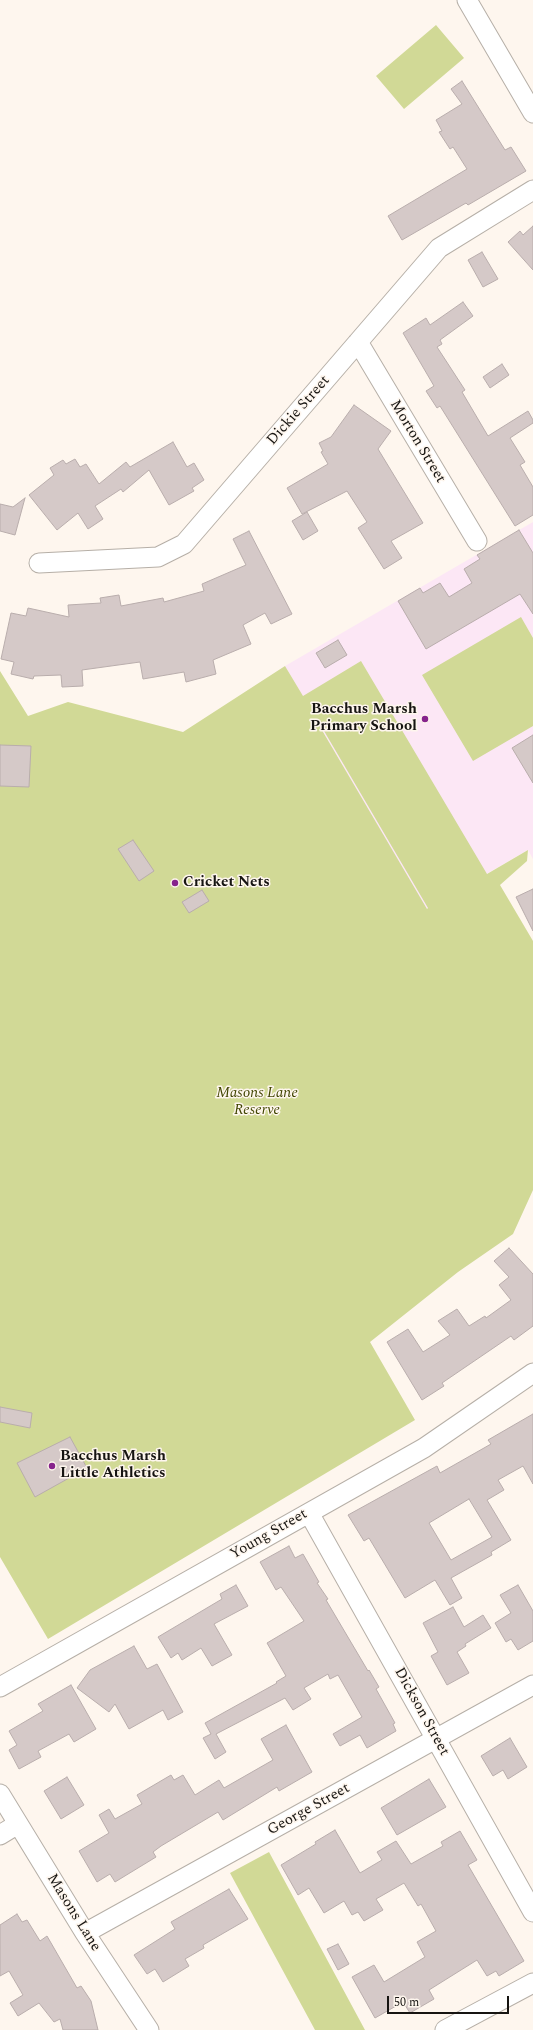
<!DOCTYPE html>
<html>
<head>
<meta charset="utf-8">
<style>
  body { margin:0 }
  #map { position:relative; width:533px; height:2030px; overflow:hidden; background:#fef6ee; font-family:Spectral,serif }
  canvas { display:block }
  .scale { position:absolute; left:387px; top:1996px; width:122px; height:18px; box-sizing:border-box; border:2px solid #161411; border-top:0; padding-left:5px; font-size:12px; line-height:14px; white-space:nowrap; color:#161411; -webkit-text-stroke:3px #fef6ee; paint-order:stroke }
</style>
</head>
<body>
<div id="map">
<canvas width="533" height="2030"></canvas>
<div class="scale">50 m</div>
</div>
<script>
const g = document.querySelector('canvas').getContext('2d');
g.lineJoin = 'round';
function fillPath(path, color) { g.fillStyle = color; g.fill(path, 'evenodd'); }
const poly = rows => new Path2D(rows.map(r => 'M' + r).join(''));
function trace(path, color, width, dash) { g.strokeStyle = color; g.lineWidth = width; g.lineCap = dash ? 'butt' : 'round'; g.setLineDash(dash || []); g.stroke(path); }
function label(font, color, halo, rows, align = 'center') {
  g.font = font + ' Spectral,serif'; g.lineWidth = 3; g.setLineDash([]); g.textBaseline = 'middle'; g.strokeStyle = halo; g.fillStyle = color; for (const [text, x, y, turn = 0] of rows) {
    g.save(); g.translate(x, y); g.rotate((+turn || 0) * Math.PI / 180); g.textAlign = isNaN(turn) ? turn : align; if (halo) g.strokeText(text, 0, 0); g.fillText(text, 0, 0); g.restore();
  }
}
fillPath(poly([
  [533,522,533,859,528,850,426,909,285,666]
]), '#fce7f5');
fillPath(poly([
  [436,25,464,58,404,109,376,76],
  [521,617,533,638,533,726,473,761,422,675],
  [361,661,487,874,528,850,527,861,500,885,533,941,533,1190,513,1234,458,1272,370,1342,415,1420,48,1639,0,1557,0,671,28,716,68,702,183,732,285,666,303,696],
  [317,719,428,908,427,909,316,720],
  [269,1852,365,2030,315,2030,230,1873]
]), '#d1d996');
const building = poly([
  [462,81,505,150,511,147,526,171,468,205,466,203,402,240,388,216,467,169,453,147,450,149,439,132,442,131,436,120,462,104,451,89,462,81],
  [533,226,533,270,508,242,520,231,523,235,533,226],
  [482,252,498,279,483,287,468,260,482,252],
  [463,302,473,316,440,340,442,344,437,347,465,390,462,392,488,436,528,411,533,420,533,423,510,438,525,462,520,465,533,487,533,515,515,526,440,406,437,408,426,391,434,386,403,333,426,318,430,325,463,302],
  [502,364,509,375,490,388,483,377,502,364],
  [354,405,391,431,378,449,423,523,391,541,402,558,384,569,358,528,367,522,347,491,302,514,287,488,328,464,321,452,323,451,319,443,331,437,354,405],
  [173,442,187,467,194,463,204,480,192,488,194,491,169,505,149,470,123,492,121,489,95,506,103,519,88,529,78,513,57,530,29,495,54,475,50,468,63,460,66,464,75,459,80,467,86,464,99,484,126,462,130,467,173,442],
  [25,498,15,535,0,531,0,504,13,507,25,498],
  [307,512,318,531,303,540,292,521,307,512],
  [519,530,533,553,533,614,520,594,426,649,398,601,420,588,423,593,440,583,449,597,472,583,464,569,480,559,477,555,519,530],
  [249,531,292,614,271,624,265,613,243,625,251,644,213,660,216,674,186,682,184,672,143,679,140,662,82,670,83,686,62,687,61,675,34,676,33,679,11,674,14,662,1,659,11,613,26,616,28,608,69,617,68,605,101,603,100,598,119,595,121,606,163,598,164,602,204,591,202,584,246,565,233,539,249,531],
  [338,640,347,655,325,668,316,653,338,640],
  [533,735,533,783,512,748,533,735],
  [0,745,31,746,29,787,0,786,0,745],
  [133,840,154,871,139,881,118,849,133,840],
  [533,889,533,931,516,897,533,889],
  [202,890,209,901,189,913,182,902,202,890],
  [509,1248,533,1274,533,1326,514,1340,511,1336,442,1383,444,1386,422,1400,387,1342,408,1329,423,1352,450,1335,438,1321,457,1309,469,1326,485,1316,486,1318,511,1300,499,1285,509,1277,494,1261,509,1248],
  [0,1407,32,1413,30,1428,0,1422,0,1407],
  [533,1414,533,1484,523,1466,498,1480,504,1490,487,1500,511,1540,491,1552,492,1555,451,1578,462,1598,450,1605,435,1580,405,1598,369,1538,364,1541,348,1515,437,1466,440,1473,491,1444,488,1440,533,1414],
  [469,1499,492,1537,451,1560,429,1523,469,1499],
  [70,1437,87,1468,35,1497,17,1463,70,1437],
  [289,1546,295,1558,303,1554,319,1582,317,1583,328,1599,326,1600,368,1671,369,1670,379,1687,376,1689,395,1723,393,1724,396,1731,367,1748,360,1735,340,1746,333,1734,362,1717,338,1675,330,1679,328,1674,304,1688,311,1699,293,1710,285,1698,216,1734,226,1752,215,1759,203,1738,211,1734,205,1723,277,1683,276,1682,286,1676,267,1643,304,1621,281,1587,276,1590,260,1562,289,1546],
  [236,1585,248,1606,214,1624,232,1655,212,1666,201,1648,182,1660,178,1653,171,1658,158,1637,222,1599,220,1594,236,1585],
  [518,1585,533,1611,533,1641,518,1650,511,1639,506,1642,495,1623,511,1613,500,1595,518,1585],
  [453,1607,464,1627,483,1615,491,1628,465,1644,466,1646,457,1652,469,1673,447,1685,431,1656,438,1652,423,1623,453,1607],
  [134,1646,147,1669,157,1664,183,1712,168,1720,163,1710,129,1729,115,1704,109,1712,77,1688,90,1670,134,1646],
  [71,1685,96,1729,74,1742,69,1734,38,1751,41,1757,19,1769,9,1750,17,1745,9,1731,43,1711,38,1704,71,1685],
  [286,1725,312,1772,279,1791,277,1787,223,1820,218,1812,161,1846,153,1852,156,1857,115,1882,110,1874,97,1882,79,1851,109,1833,99,1815,109,1809,115,1819,142,1804,137,1795,171,1775,174,1780,183,1775,195,1795,219,1780,224,1788,273,1760,261,1739,286,1725],
  [510,1738,527,1767,508,1779,503,1770,493,1776,481,1756,510,1738],
  [67,1777,84,1805,61,1819,44,1791,67,1777],
  [429,1779,446,1807,397,1835,381,1808,429,1779],
  [335,1830,360,1873,382,1860,377,1852,396,1841,411,1864,443,1846,441,1842,460,1831,477,1860,468,1865,524,1961,499,1976,496,1971,487,1976,477,1960,429,1990,434,1999,410,2013,403,2002,375,2018,352,1977,374,1965,384,1982,425,1957,417,1942,436,1931,421,1904,418,1906,404,1883,376,1899,383,1910,364,1921,358,1912,352,1915,344,1901,324,1913,309,1888,298,1895,281,1865,316,1844,315,1842,335,1830],
  [229,1889,248,1919,203,1945,204,1948,185,1959,189,1966,163,1982,155,1969,147,1974,134,1955,175,1929,171,1922,229,1889],
  [17,1914,22,1922,27,1920,40,1941,47,1936,77,1988,81,1986,91,2001,98,2030,63,2030,60,2019,54,2022,39,2003,18,2016,10,2003,23,1995,9,1971,0,1976,0,1925,17,1914],
  [338,1944,349,1964,338,1970,327,1949,338,1944]
]);
fillPath(building, '#d5c9c8');
trace(building, '#b9adac', 1);
const street = poly([
  [467,0,533,113],
  [358,342,477,541],
  [39,563,158,557,184,544,439,248,533,190],
  [309,1513,533,1912],
  [0,1687,424,1448,533,1373],
  [0,1794,85,1933,149,2030],
  [0,1835,18,1824],
  [85,1933,533,1685],
  [445,2030,533,1983]
]);
trace(street, '#b6afa7', 21);
trace(street, '#fff', 19);
for (const [x, y, r, color] of [
  [425,719,4,"#86238c"],
  [175,883,4,"#86238c"],
  [52,1466,4,"#86238c"]
]) { const dot = new Path2D(); dot.arc(x, y, r, 0, 2 * Math.PI); g.fillStyle = color; g.fill(dot); trace(dot, '#fef6ee', 1.5); }
label('15px', '#161411', '#fef6ee', [
  ["Dickie Street",299,411,-49],
  ["Morton Street",417,442,59],
  ["Young Street",269,1535,-30],
  ["Dickson Street",421,1712,61],
  ["George Street",309,1810,-29],
  ["Masons Lane",73,1913,58]
]);
label('bold 15px', '#161411', '#fef6ee', [
  ["Bacchus Marsh",417,710,"right"],
  ["Primary School",417,727,"right"],
  ["Cricket Nets",183,883],
  ["Bacchus Marsh",60,1457],
  ["Little Athletics",60,1474]
], 'left');
label('italic 15px', '#414500', '#fef6ee', [
  ["Masons Lane",257,1094],
  ["Reserve",257,1111]
]);
</script>
</body>
</html>
